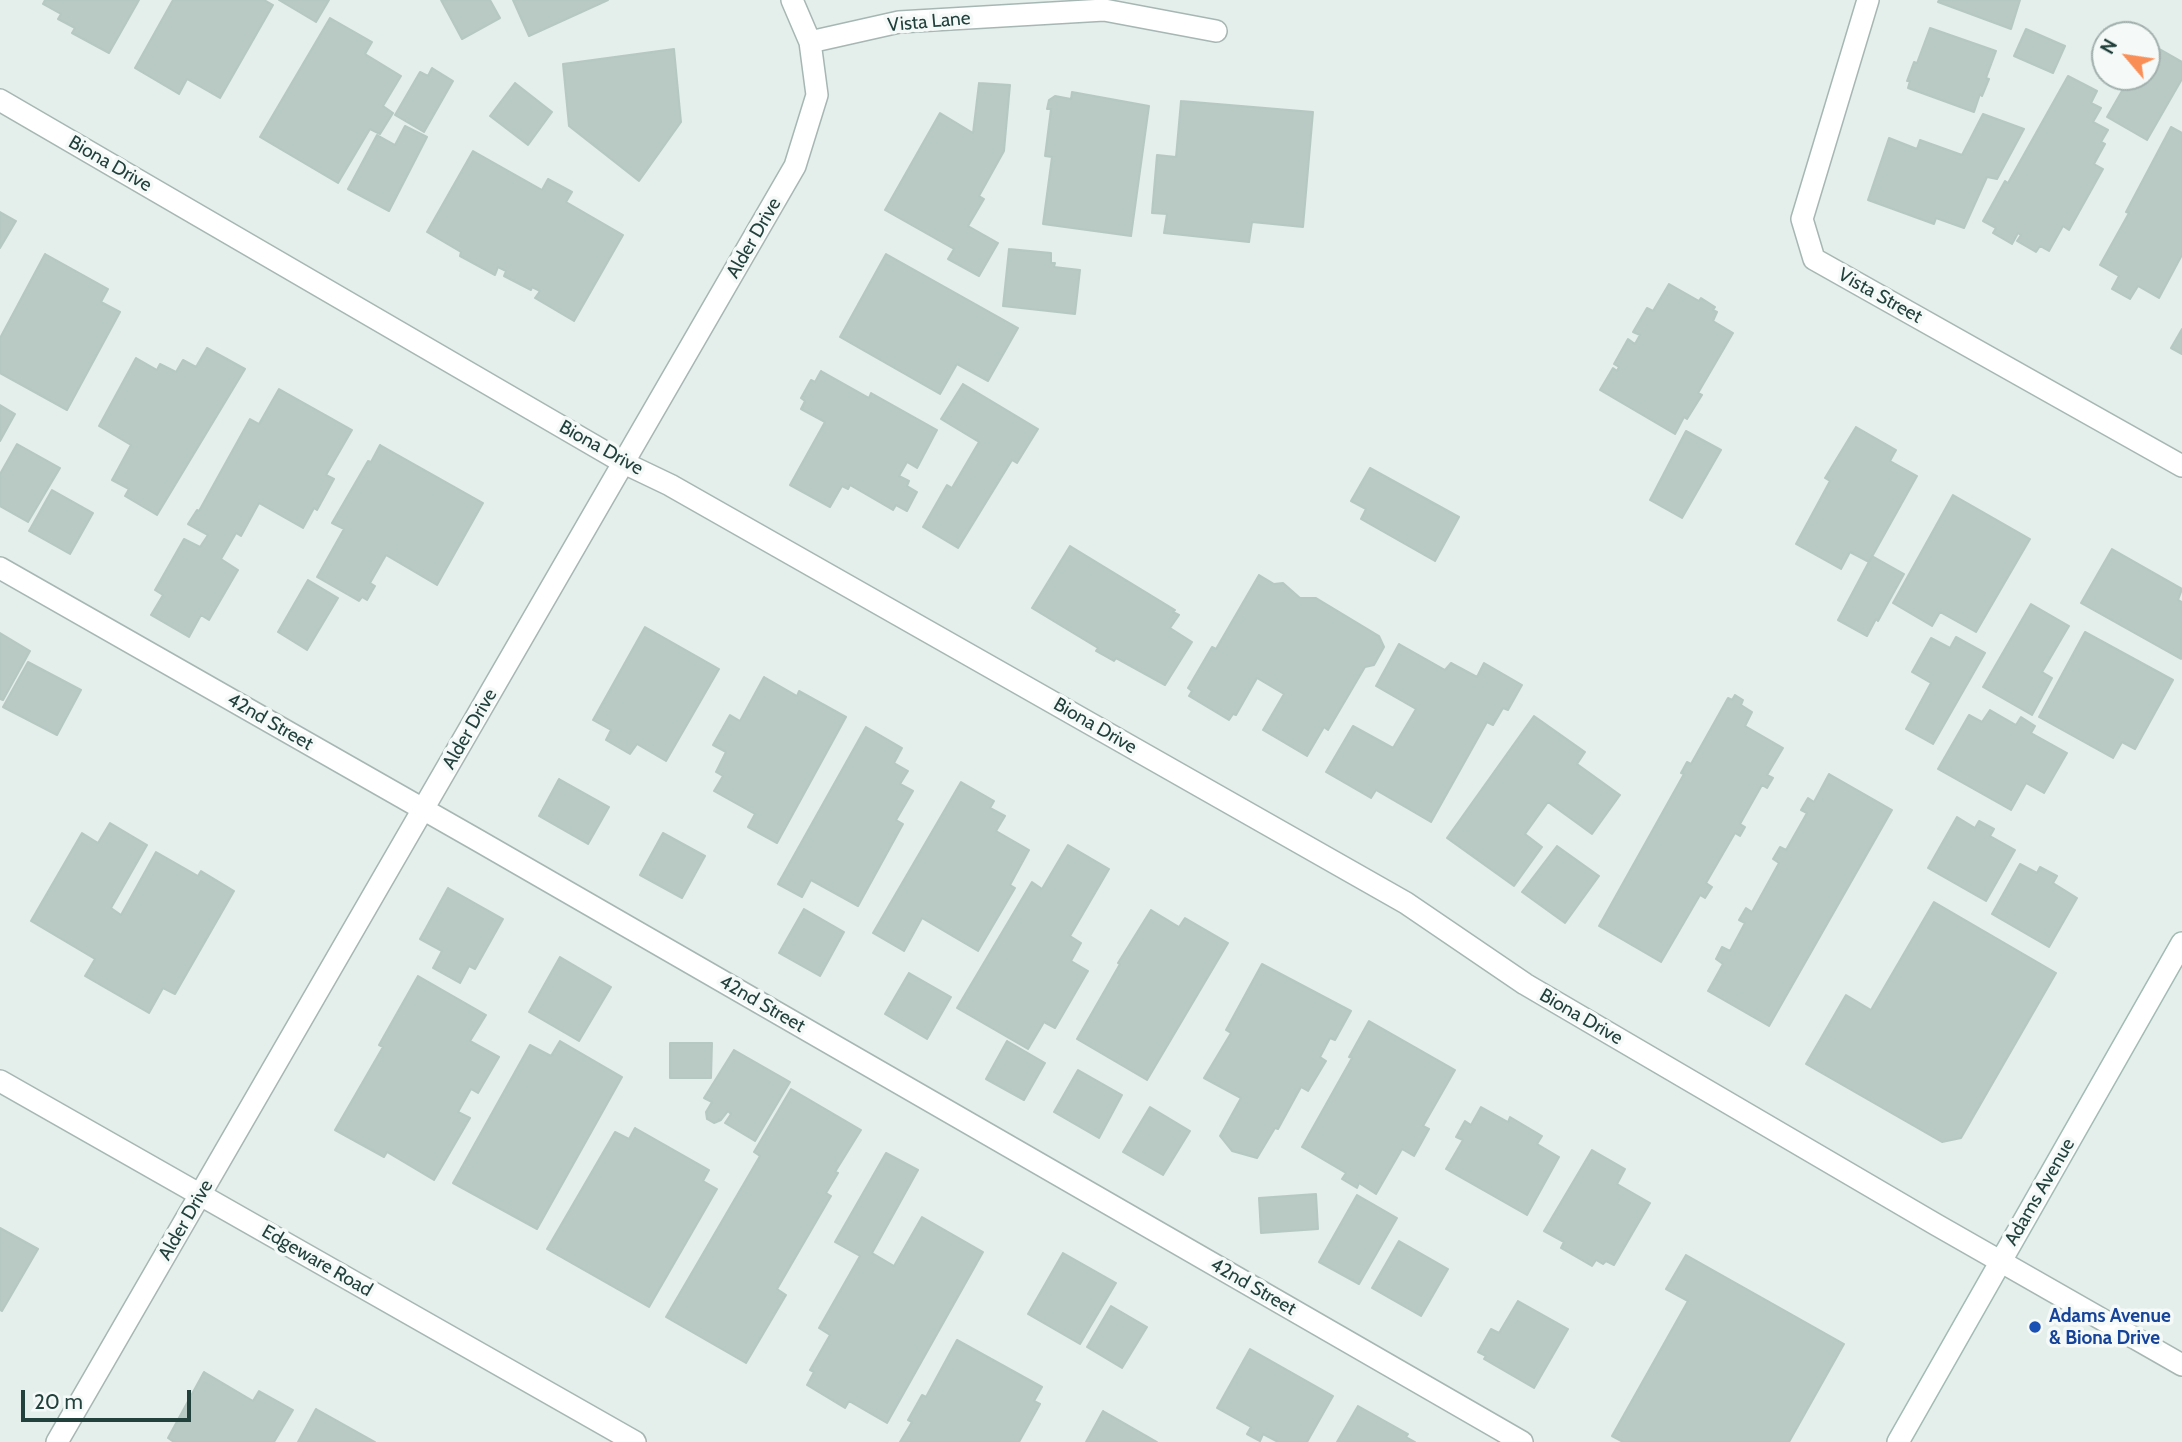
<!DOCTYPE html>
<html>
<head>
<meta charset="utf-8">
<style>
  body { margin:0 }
  #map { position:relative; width:2182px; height:1442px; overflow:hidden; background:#e4eeeb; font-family:Cabin,sans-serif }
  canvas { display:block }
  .north { position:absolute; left:2091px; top:21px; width:70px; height:70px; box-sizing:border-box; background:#f5faf8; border:2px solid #a1b0ad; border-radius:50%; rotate:299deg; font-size:19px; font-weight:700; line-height:28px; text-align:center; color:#22413c }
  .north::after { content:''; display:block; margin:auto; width:24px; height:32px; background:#f98f57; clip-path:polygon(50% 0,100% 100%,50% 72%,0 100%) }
  .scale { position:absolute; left:21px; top:1390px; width:170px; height:32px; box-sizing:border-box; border:4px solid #22413c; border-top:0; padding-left:9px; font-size:21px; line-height:24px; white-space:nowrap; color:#22413c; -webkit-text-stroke:5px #f5faf8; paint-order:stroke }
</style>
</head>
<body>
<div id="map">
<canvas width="2182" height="1442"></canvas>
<div class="north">N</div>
<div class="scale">20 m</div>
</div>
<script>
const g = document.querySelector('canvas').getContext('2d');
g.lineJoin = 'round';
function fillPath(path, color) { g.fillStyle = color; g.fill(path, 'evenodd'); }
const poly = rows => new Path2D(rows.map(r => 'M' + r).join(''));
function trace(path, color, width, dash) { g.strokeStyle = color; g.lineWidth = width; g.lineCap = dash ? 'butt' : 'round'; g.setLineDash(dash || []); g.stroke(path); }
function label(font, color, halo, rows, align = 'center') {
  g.font = font + ' Cabin,sans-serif'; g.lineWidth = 7; g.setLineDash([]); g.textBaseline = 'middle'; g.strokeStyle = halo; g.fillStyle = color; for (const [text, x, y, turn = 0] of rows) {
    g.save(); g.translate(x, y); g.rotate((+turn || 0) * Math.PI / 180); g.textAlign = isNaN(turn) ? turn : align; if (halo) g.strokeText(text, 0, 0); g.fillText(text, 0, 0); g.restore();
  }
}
const building = poly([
  [45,0,139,0,109,53,72,33,75,28,58,19,61,14,43,4,45,0],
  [173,0,264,0,273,5,220,98,187,79,179,94,135,68,173,0],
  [279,0,329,0,316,22,279,0],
  [441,0,490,0,500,18,462,39,441,0],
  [513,0,608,0,529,36,513,0],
  [1939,0,2020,0,2011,29,1938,2,1939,0],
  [330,18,372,42,365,54,401,76,383,106,393,113,380,134,370,129,338,183,260,137,330,18],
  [1930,28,1996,51,1986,78,1989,79,1982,96,1980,94,1974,112,1908,88,1910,81,1907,81,1914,62,1917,63,1930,28],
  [2026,29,2065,46,2053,73,2014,56,2026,29],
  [2149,43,2182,62,2182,79,2147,140,2107,117,2130,77,2147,77,2147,46,2149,43],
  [674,49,681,122,639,181,569,126,563,64,674,49],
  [432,68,453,81,424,132,395,115,420,72,428,76,432,68],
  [2068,76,2097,91,2091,103,2101,108,2093,122,2108,130,2101,142,2105,144,2094,164,2103,169,2069,230,2063,226,2049,251,2040,246,2036,252,2017,241,2021,235,2018,233,2012,244,1993,233,1996,228,1983,221,2005,181,2008,183,2068,76],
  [515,83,552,112,528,145,490,116,515,83],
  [979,83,1010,85,1004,151,979,196,984,199,968,226,998,243,979,276,948,259,954,249,885,210,940,113,973,133,979,83],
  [1072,92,1149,106,1131,236,1043,224,1052,157,1045,156,1051,109,1047,109,1049,100,1055,96,1071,99,1072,92],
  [1181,101,1313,112,1303,227,1252,222,1249,242,1164,233,1167,214,1152,213,1157,155,1176,157,1181,101],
  [1983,114,2024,129,1997,179,1987,177,1964,228,1936,218,1934,224,1868,200,1889,138,1917,149,1920,140,1962,155,1983,114],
  [405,126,427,137,389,211,348,189,377,135,395,145,405,126],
  [2171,127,2182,133,2182,255,2159,298,2138,286,2130,299,2112,289,2119,276,2100,265,2129,213,2126,212,2171,127],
  [473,151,542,190,548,179,572,192,566,202,623,235,574,321,535,298,540,291,532,287,531,290,504,276,506,271,498,267,495,275,460,256,461,252,427,232,473,151],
  [0,212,16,221,0,248,0,212],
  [1009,249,1051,253,1051,263,1055,263,1054,267,1080,270,1075,314,1003,306,1009,249],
  [45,254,108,289,101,302,120,312,67,410,0,373,0,338,45,254],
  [886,254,1018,328,988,381,957,364,940,394,840,337,886,254],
  [1669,284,1699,301,1701,298,1715,307,1713,310,1717,312,1713,321,1733,333,1698,393,1702,395,1687,419,1684,417,1675,434,1600,390,1613,368,1617,371,1619,367,1614,364,1628,339,1635,344,1640,335,1633,332,1647,308,1653,311,1669,284],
  [2182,329,2182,354,2171,348,2182,329],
  [207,348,245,369,157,515,125,496,129,489,112,480,131,445,99,426,136,358,157,370,160,364,176,372,183,360,196,367,207,348],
  [821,371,869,398,871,393,937,430,917,468,907,462,899,476,909,481,907,486,917,492,907,511,896,505,893,510,850,485,848,489,842,486,830,507,790,485,825,422,801,409,805,401,801,398,811,380,815,382,821,371],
  [963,384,1038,429,1017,463,1012,460,958,548,923,527,947,485,952,488,979,442,941,419,963,384],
  [279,389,352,430,326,475,334,479,317,510,314,508,303,528,259,503,241,536,236,533,221,559,238,570,209,620,201,615,189,637,151,615,163,595,155,590,184,539,200,547,208,535,188,524,197,510,199,511,250,419,259,424,279,389],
  [0,405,15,414,0,441,0,405],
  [1856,427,1896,450,1890,461,1917,476,1869,562,1850,552,1841,569,1796,544,1830,481,1825,478,1856,427],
  [1686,431,1721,450,1682,518,1650,500,1686,431],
  [17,444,60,468,28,522,0,506,0,474,17,444],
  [380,445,483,503,437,585,386,555,370,583,375,586,367,600,362,597,359,601,317,577,344,529,332,523,368,461,371,462,380,445],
  [1370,468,1459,517,1435,561,1361,519,1366,509,1351,501,1370,468],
  [52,490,93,513,70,554,29,531,52,490],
  [1953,495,2030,539,1976,632,1940,612,1932,626,1893,603,1953,495],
  [1070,546,1175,610,1173,612,1179,615,1170,628,1192,642,1165,685,1116,658,1114,661,1096,651,1098,648,1032,608,1070,546],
  [2112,549,2182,589,2178,600,2182,602,2181,659,2081,603,2112,549],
  [1872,556,1904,574,1878,621,1876,619,1867,636,1838,620,1872,556],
  [1259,575,1274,584,1283,583,1300,598,1316,598,1379,636,1384,647,1374,665,1365,667,1328,730,1324,727,1307,756,1263,730,1284,694,1257,678,1236,715,1233,714,1229,720,1189,696,1192,691,1188,688,1212,647,1216,649,1259,575],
  [308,580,338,598,307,650,278,632,308,580],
  [2031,604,2069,626,2042,672,2052,678,2032,715,1983,687,2031,604],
  [645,627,719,669,666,761,637,744,630,754,606,740,611,730,593,720,645,627],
  [2085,632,2173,680,2135,749,2122,742,2113,758,2039,717,2085,632],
  [0,633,30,651,3,700,0,699,0,633],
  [1956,637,1985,653,1933,744,1906,729,1931,683,1912,672,1931,638,1950,648,1956,637],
  [1399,644,1445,670,1451,663,1477,677,1484,663,1522,685,1508,710,1503,708,1493,725,1487,722,1431,822,1376,790,1371,798,1326,772,1353,726,1393,748,1416,709,1376,686,1399,644],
  [28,662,81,690,57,735,3,707,28,662],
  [764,677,797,696,799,691,846,717,777,843,748,827,755,814,714,791,723,776,716,772,726,752,713,745,730,715,740,721,764,677],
  [1735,695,1743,700,1741,705,1752,712,1745,726,1783,748,1767,775,1773,778,1767,788,1762,785,1740,824,1745,827,1740,836,1735,833,1706,883,1712,887,1705,898,1700,895,1661,962,1599,926,1684,774,1681,773,1687,762,1691,764,1728,698,1732,700,1735,695],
  [1990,710,2016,725,2021,717,2035,726,2031,733,2067,753,2044,793,2026,783,2011,810,1938,769,1969,715,1982,722,1990,710],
  [1534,716,1585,752,1577,764,1620,795,1592,834,1548,802,1525,834,1542,847,1514,886,1447,838,1534,716],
  [866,727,902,748,894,763,908,771,900,784,913,791,896,820,903,824,858,906,811,880,802,897,778,884,866,727],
  [1829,774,1892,810,1769,1026,1708,991,1723,964,1716,959,1722,947,1730,951,1745,923,1739,920,1746,908,1752,912,1779,863,1773,859,1780,847,1786,850,1807,813,1801,810,1808,798,1814,802,1829,774],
  [559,779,609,807,588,844,539,816,559,779],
  [961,782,994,801,990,808,1005,816,996,831,1029,850,1010,885,1015,888,978,951,922,918,904,951,873,933,961,782],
  [1957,817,1975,828,1979,821,1994,829,1990,836,2015,850,1986,901,1928,868,1957,817],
  [110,823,147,845,111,908,121,915,156,852,198,876,201,871,234,891,175,994,163,988,149,1013,85,976,95,959,31,921,82,833,98,843,110,823],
  [663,833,705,856,682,898,640,875,663,833],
  [1068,845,1109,869,1070,936,1081,943,1071,961,1088,971,1055,1028,1044,1022,1028,1049,957,1008,1032,882,1042,889,1068,845],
  [1557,846,1599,876,1565,923,1522,892,1557,846],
  [2020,864,2037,873,2040,867,2057,876,2053,883,2077,898,2049,947,1992,914,2020,864],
  [448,888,503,919,475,969,469,966,460,983,433,968,442,951,420,939,448,888],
  [1934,902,2056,973,1961,1138,1942,1142,1806,1064,1846,995,1871,1010,1934,902],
  [804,909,844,932,820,976,779,953,804,909],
  [1151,910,1179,927,1185,918,1228,943,1147,1080,1077,1039,1120,964,1118,963,1151,910],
  [560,957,611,987,579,1041,529,1012,560,957],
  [1262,964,1351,1011,1335,1040,1330,1038,1320,1057,1326,1061,1308,1091,1301,1087,1278,1129,1275,1128,1257,1158,1232,1151,1220,1136,1241,1098,1204,1078,1231,1033,1226,1030,1262,964],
  [909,973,951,997,927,1039,885,1014,909,973],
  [418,976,486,1015,470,1041,499,1057,478,1093,471,1089,458,1112,470,1118,434,1180,387,1152,384,1157,335,1130,383,1047,379,1045,418,976],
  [1369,1021,1455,1070,1423,1126,1429,1129,1414,1156,1402,1149,1376,1194,1359,1183,1357,1188,1342,1179,1346,1173,1302,1147,1352,1058,1349,1057,1369,1021],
  [560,1041,622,1077,537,1229,453,1183,530,1045,551,1056,560,1041],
  [1007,1041,1045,1063,1024,1100,986,1079,1007,1041],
  [670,1043,712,1043,711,1078,670,1078,670,1043],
  [734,1050,790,1082,755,1141,725,1123,731,1114,728,1111,721,1120,714,1123,707,1119,706,1112,712,1102,704,1098,734,1050],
  [1078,1070,1122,1095,1099,1138,1054,1112,1078,1070],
  [791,1089,861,1130,835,1172,838,1173,826,1193,831,1196,777,1289,786,1295,746,1363,666,1317,760,1156,754,1152,791,1089],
  [1150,1107,1190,1131,1163,1175,1123,1152,1150,1107],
  [1481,1107,1508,1122,1510,1117,1542,1136,1537,1144,1559,1157,1527,1215,1446,1169,1463,1140,1456,1137,1465,1121,1471,1125,1481,1107],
  [635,1128,709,1170,703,1181,717,1189,649,1307,547,1249,615,1132,629,1139,635,1128],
  [1592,1150,1625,1169,1617,1184,1650,1203,1614,1265,1606,1261,1603,1264,1596,1260,1592,1266,1561,1248,1564,1242,1544,1231,1592,1150],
  [886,1153,918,1170,872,1253,894,1266,922,1217,983,1252,887,1423,849,1401,845,1408,807,1385,814,1372,810,1370,830,1335,819,1328,860,1256,835,1242,886,1153],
  [1316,1194,1318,1229,1261,1233,1259,1198,1316,1194],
  [1357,1195,1397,1218,1359,1284,1319,1262,1357,1195],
  [0,1228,38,1249,2,1311,0,1310,0,1228],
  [1399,1241,1448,1269,1421,1316,1372,1288,1399,1241],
  [1063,1253,1116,1283,1080,1344,1028,1314,1063,1253],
  [1686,1255,1844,1344,1789,1442,1623,1442,1612,1436,1688,1301,1666,1289,1686,1255],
  [1518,1301,1568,1329,1534,1388,1484,1359,1486,1356,1478,1352,1491,1329,1499,1333,1518,1301],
  [1111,1306,1147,1327,1122,1368,1087,1347,1111,1306],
  [957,1340,1042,1387,1034,1401,1040,1404,1019,1442,900,1442,912,1422,908,1420,922,1395,926,1397,957,1340],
  [1250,1349,1333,1396,1307,1442,1278,1442,1263,1434,1260,1441,1247,1434,1251,1427,1217,1408,1250,1349],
  [204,1372,253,1401,259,1391,293,1410,274,1442,174,1442,168,1438,204,1372],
  [1358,1406,1408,1434,1406,1437,1415,1442,1337,1442,1358,1406],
  [316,1409,375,1442,298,1442,316,1409],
  [1103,1411,1157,1442,1086,1442,1103,1411]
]);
fillPath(building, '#b9c9c4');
trace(building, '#b6c8c2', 2);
const minor = poly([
  [1868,0,1802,219,1814,259,2182,466],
  [810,42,899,22,1104,10,1216,31],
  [0,100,624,463,670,485,1406,903,1525,984,1935,1224,2182,1365],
  [0,568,479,841,1522,1442],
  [0,1081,635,1442],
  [57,1442,795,166,817,95,810,42,792,0]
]);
const secondary = poly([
  [1898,1442,2182,943]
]);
trace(minor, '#a6b7b3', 24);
trace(secondary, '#a2bbb4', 24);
trace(minor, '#fff', 21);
trace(secondary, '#fff', 21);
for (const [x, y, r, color] of [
  [2035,1327,7,"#1a4fb4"]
]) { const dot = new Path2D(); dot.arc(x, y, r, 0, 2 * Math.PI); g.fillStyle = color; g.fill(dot); trace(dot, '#f5faf8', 2.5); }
label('19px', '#22413c', '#f5faf8', [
  ["Vista Lane",929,22,-5],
  ["Biona Drive",110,164,30],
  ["Alder Drive",754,238,-60],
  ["Vista Street",1880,296,29],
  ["Biona Drive",601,448,29],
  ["42nd Street",270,722,30],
  ["Biona Drive",1095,726,30],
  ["Alder Drive",470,729,-60],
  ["42nd Street",762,1004,30],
  ["Biona Drive",1581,1017,30],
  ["Adams Avenue",2040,1192,-60],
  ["Alder Drive",186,1220,-60],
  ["Edgeware Road",317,1261,30],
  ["42nd Street",1253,1287,30]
]);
label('bold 19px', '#164399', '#f5faf8', [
  ["Adams Avenue",2049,1316],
  ["& Biona Drive",2049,1338]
], 'left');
</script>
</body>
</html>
